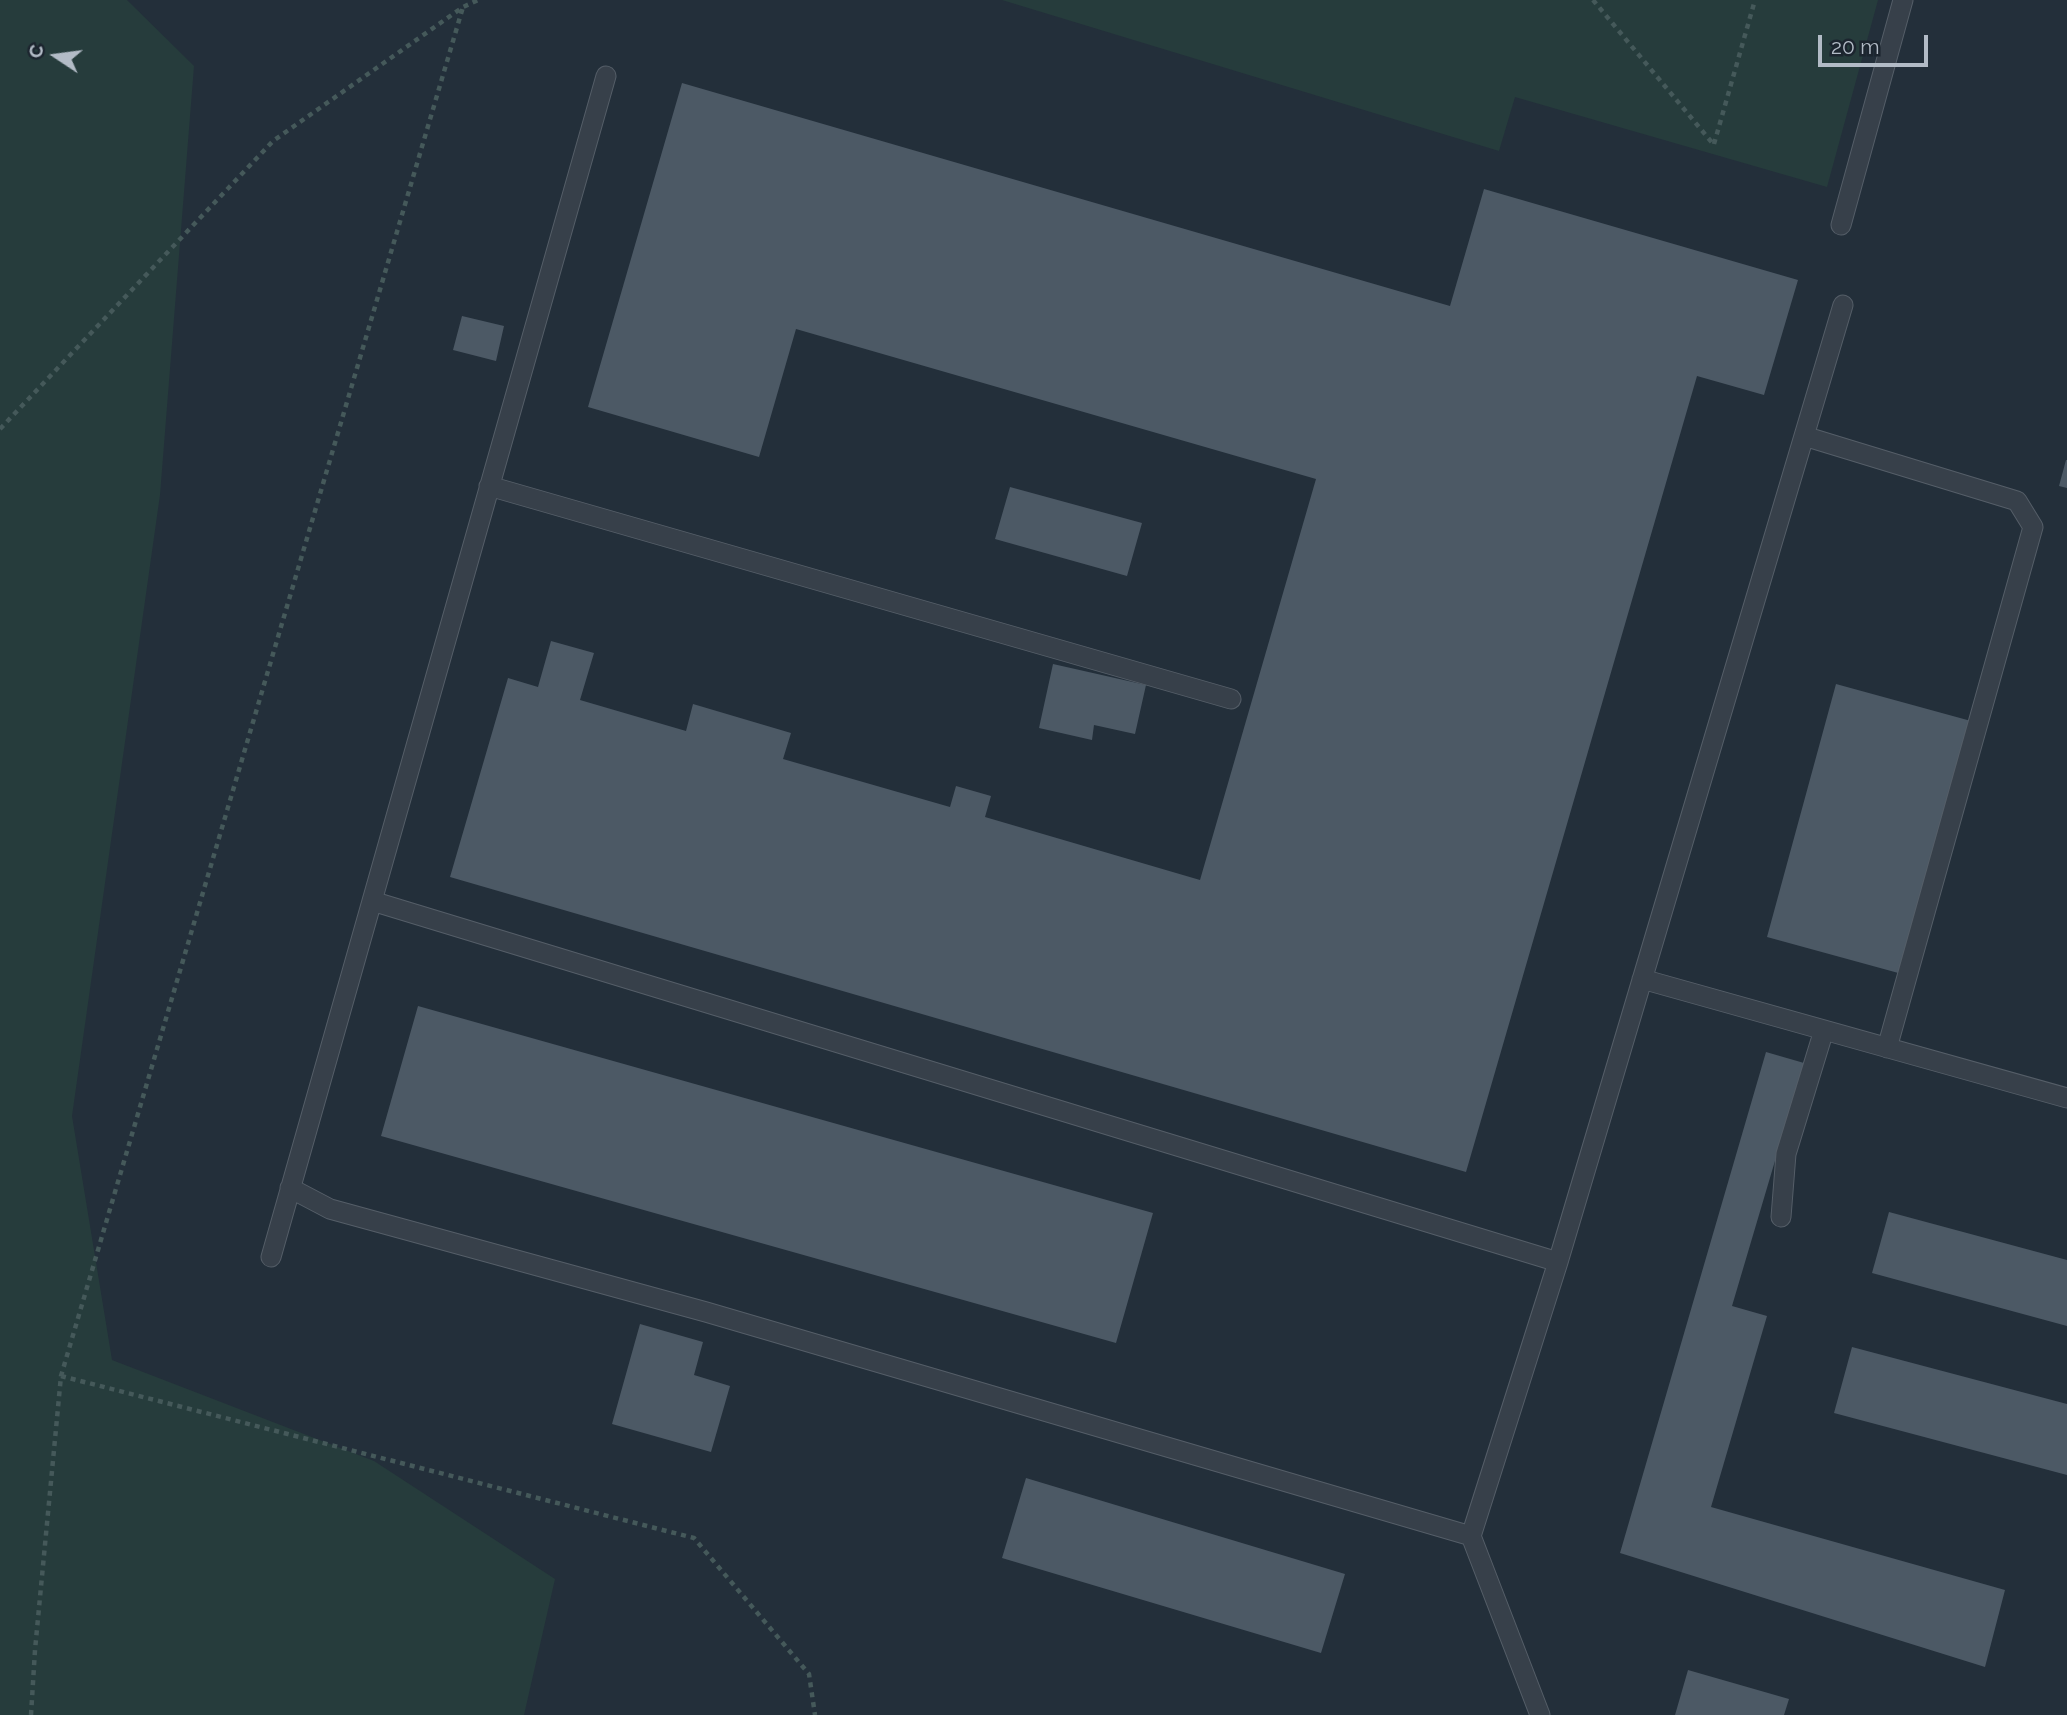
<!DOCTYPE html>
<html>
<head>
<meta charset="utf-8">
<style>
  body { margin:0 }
  #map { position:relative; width:2067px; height:1715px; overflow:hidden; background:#232f3a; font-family:Raleway,sans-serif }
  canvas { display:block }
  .north { position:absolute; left:21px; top:21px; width:70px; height:70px; -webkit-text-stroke:5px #1c252f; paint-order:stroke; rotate:283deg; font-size:19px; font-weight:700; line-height:28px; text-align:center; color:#b2bbc6 }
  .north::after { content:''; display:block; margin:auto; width:24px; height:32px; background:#b2bbc6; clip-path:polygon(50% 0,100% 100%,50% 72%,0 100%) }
  .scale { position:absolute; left:1818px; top:35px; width:110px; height:32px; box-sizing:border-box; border:4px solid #b2bbc6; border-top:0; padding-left:9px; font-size:21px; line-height:24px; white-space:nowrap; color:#b2bbc6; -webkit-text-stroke:5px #1c252f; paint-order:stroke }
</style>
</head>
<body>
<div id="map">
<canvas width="2067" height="1715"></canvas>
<div class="north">С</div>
<div class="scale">20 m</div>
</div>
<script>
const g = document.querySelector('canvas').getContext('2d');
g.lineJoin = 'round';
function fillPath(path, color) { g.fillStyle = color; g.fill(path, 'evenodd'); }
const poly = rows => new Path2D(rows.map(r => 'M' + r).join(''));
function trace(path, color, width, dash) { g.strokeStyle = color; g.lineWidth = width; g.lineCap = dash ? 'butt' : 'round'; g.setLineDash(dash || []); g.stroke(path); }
fillPath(poly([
  [0,0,127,0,194,66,160,495,72,1116,112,1360,374,1461,555,1579,524,1715,0,1715],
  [1002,0,1878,0,1827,187,1515,97,1499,151]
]), '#263c3c');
fillPath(poly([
  [682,83,1450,306,1484,189,1798,280,1764,395,1697,376,1466,1172,450,877,508,678,538,687,551,641,594,653,580,700,686,731,693,704,791,733,783,759,950,807,956,786,991,796,985,817,1200,880,1316,479,796,329,759,457,588,407],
  [462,316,504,326,496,361,453,350],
  [2066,460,2067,460,2067,488,2059,486],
  [1010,487,1142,523,1127,576,995,539],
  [1053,664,1146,685,1135,734,1094,725,1092,740,1039,728],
  [1836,684,1971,721,1902,974,1767,937],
  [418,1006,1153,1213,1116,1343,381,1136],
  [1766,1052,1804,1063,1732,1306,1767,1316,1711,1507,2005,1590,1985,1667,1620,1553],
  [1889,1212,2067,1260,2067,1326,1872,1273],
  [640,1324,703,1342,694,1375,730,1386,711,1452,612,1424],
  [1852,1347,2067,1404,2067,1475,1834,1413],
  [1026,1478,1345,1574,1321,1653,1002,1558],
  [1688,1670,1789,1699,1784,1715,1675,1715]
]), '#4c5965');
const lane = poly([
  [1841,225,1903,0],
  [1804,436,2017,501,2033,527,1887,1048],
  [489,486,1231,699],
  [372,901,1558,1262],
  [1642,979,2067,1098],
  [290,1188,330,1209,706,1312,1471,1536,1540,1715],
  [1781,1217,1786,1154,1824,1030],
  [271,1257,606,76],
  [1471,1536,1558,1262,1843,305]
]);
trace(lane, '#555e68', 21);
trace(poly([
  [1593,0,1714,145],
  [1714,144,1755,0],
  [0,429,273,141,463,7,478,0],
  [61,1376,694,1538,809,1674,815,1715],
  [31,1715,35,1650,61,1376,463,7]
]), '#45595a', 4.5, [5, 5]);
trace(lane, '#37404a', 19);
</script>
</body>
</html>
